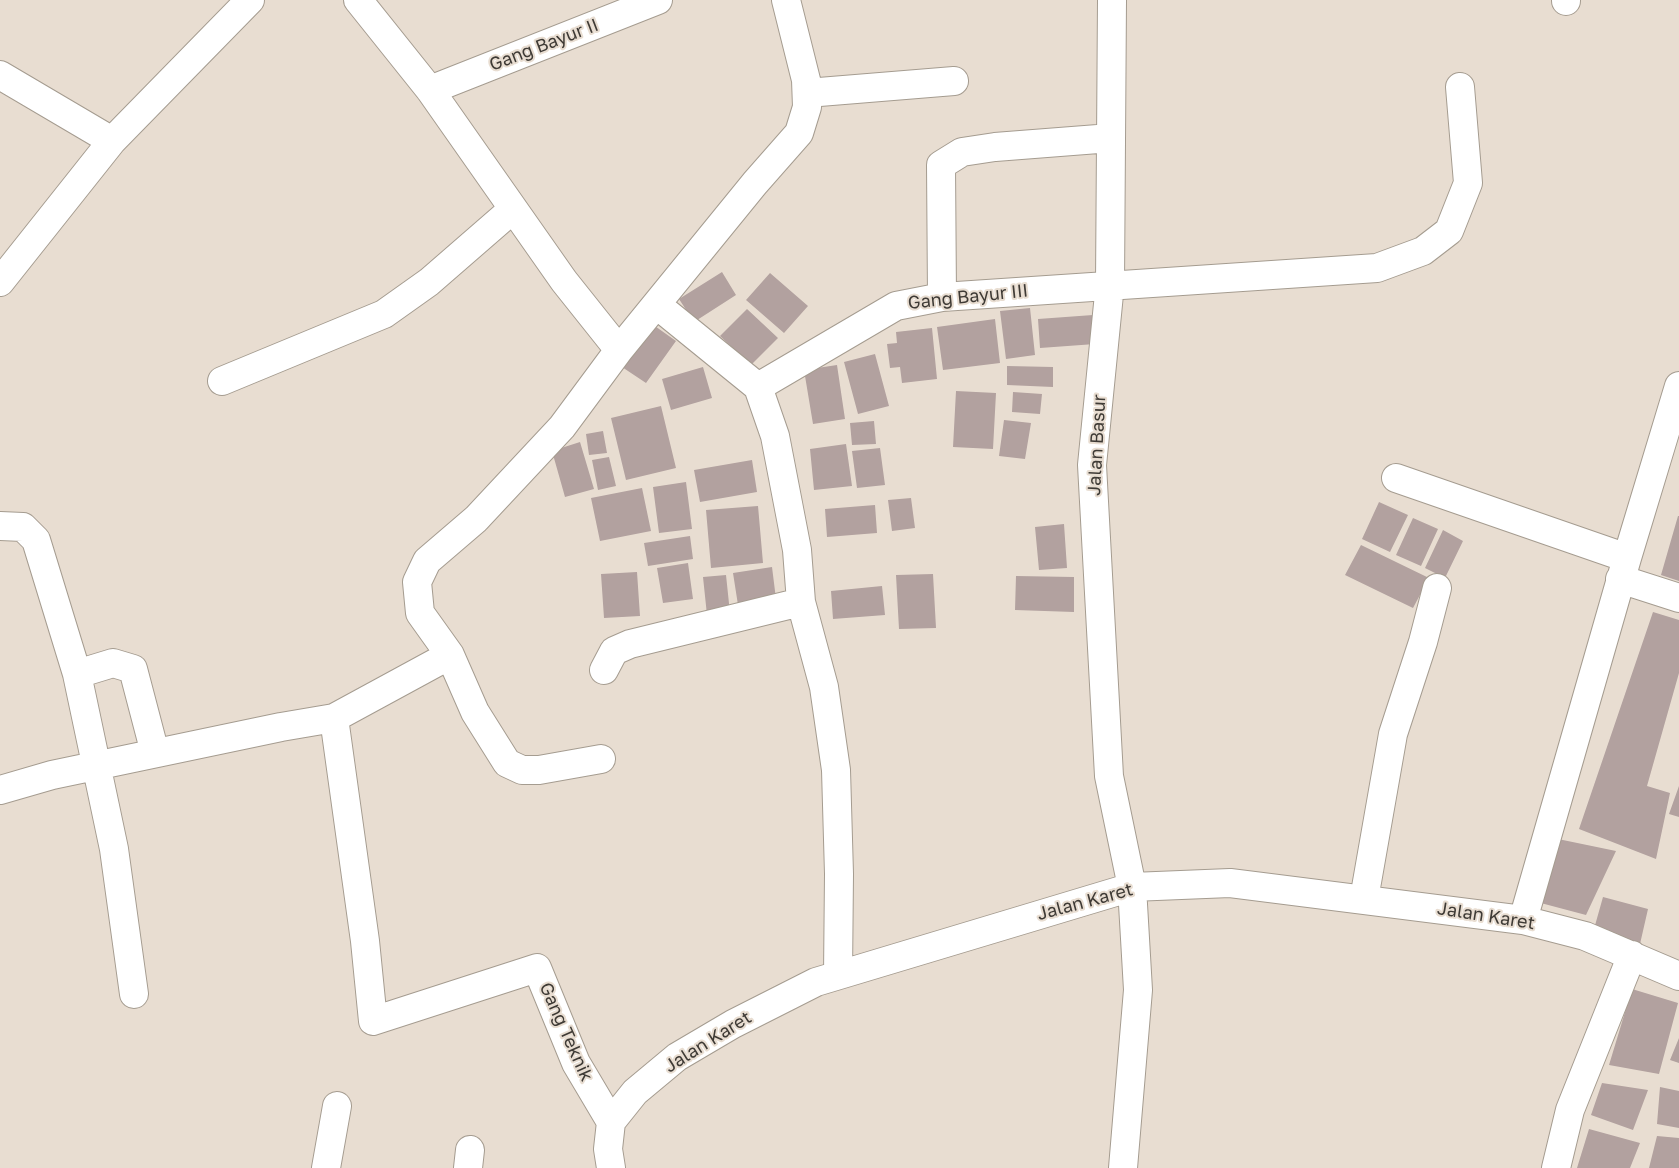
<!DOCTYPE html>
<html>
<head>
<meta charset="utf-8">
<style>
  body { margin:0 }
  canvas { display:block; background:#e8ddd1 }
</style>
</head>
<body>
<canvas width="1679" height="1168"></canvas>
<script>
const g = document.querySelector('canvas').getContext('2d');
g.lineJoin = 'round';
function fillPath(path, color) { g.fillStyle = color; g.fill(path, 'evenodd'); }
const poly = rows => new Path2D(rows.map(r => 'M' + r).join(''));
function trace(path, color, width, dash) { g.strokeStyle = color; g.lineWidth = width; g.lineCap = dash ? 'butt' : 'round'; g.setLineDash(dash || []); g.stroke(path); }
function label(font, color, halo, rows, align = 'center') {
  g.font = font + ' "Golos Text",sans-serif'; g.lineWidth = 4; g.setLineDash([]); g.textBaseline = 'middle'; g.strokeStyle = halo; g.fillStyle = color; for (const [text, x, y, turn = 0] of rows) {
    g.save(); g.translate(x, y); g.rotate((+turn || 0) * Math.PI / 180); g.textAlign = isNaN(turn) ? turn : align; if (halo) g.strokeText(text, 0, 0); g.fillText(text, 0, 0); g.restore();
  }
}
fillPath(poly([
  [722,272,736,295,694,322,679,299],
  [770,273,808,306,784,333,746,300],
  [1030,308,1035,355,1006,359,1000,311],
  [747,309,778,338,751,365,720,336],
  [1093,315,1095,344,1040,348,1038,319],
  [995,319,1000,363,943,370,937,327],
  [652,324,676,341,646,383,622,367],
  [932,328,937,379,902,383,900,367,890,368,887,344,897,343,896,332],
  [875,354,889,406,858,414,844,362],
  [837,365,845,419,813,424,804,370],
  [1007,366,1053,367,1053,387,1007,385],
  [703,367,712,398,671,410,662,379],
  [956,391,996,393,993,449,953,447],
  [1013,392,1042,394,1040,414,1012,412],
  [661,406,676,468,626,480,611,418],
  [1004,420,1031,423,1025,459,999,456],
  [874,421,876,444,852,445,850,423],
  [603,431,607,453,589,455,586,434],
  [580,442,594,489,565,497,552,451],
  [846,444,852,486,814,490,810,449],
  [880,448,885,485,857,488,852,451],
  [609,457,616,486,598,490,592,460],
  [752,460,757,492,700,502,694,470],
  [686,482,692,529,659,533,653,487],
  [642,488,651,531,600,541,591,498],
  [911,498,915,528,892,531,888,500],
  [1379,502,1408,515,1390,552,1362,539],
  [875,505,877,533,827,537,825,509],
  [758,506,763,563,711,568,706,510],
  [1678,516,1679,516,1679,581,1661,575],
  [1413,518,1438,529,1421,566,1396,555],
  [1064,524,1067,568,1039,570,1035,527],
  [1443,530,1463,541,1445,578,1425,568],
  [690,536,693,559,648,566,644,543],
  [1361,545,1429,578,1413,608,1345,575],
  [688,563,693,599,663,603,657,568],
  [772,567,776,599,738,605,733,573],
  [637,572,640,616,604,618,601,574],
  [933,574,936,628,899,629,896,575],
  [726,575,730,613,707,615,703,577],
  [1016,576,1074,577,1074,612,1015,610],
  [882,586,885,615,833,619,831,591],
  [1653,612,1679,620,1679,673,1647,786,1670,793,1656,859,1579,829],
  [1679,786,1679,817,1669,814],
  [1558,839,1616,851,1586,915,1537,902],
  [1603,897,1648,909,1640,944,1594,929],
  [1632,989,1678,1003,1659,1074,1609,1065],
  [1679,1038,1679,1063,1670,1060],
  [1602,1083,1648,1090,1633,1130,1591,1115],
  [1660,1087,1679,1091,1679,1128,1657,1124],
  [1589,1129,1640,1143,1630,1168,1577,1168],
  [1657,1136,1679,1138,1679,1168,1649,1168]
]), '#b2a19f');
const minor = poly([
  [1112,0,1110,284,1092,465,1109,776,1132,887,1138,990,1123,1168],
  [1566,0,1566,1],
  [0,75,112,141],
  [430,90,658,0],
  [807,93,954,81],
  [0,282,112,141,250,0],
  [942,297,941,165,962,152,995,147,1111,138],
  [657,305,758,387,775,436,797,550,801,602,824,687,836,770,839,874,838,975],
  [619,350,755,183,799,133,807,107,806,80,786,0],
  [222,381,384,314,429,282,513,209],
  [758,387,896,306,942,297,1377,268,1423,251,1449,231,1468,183,1460,87],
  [1396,478,1627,558],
  [0,526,23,527,36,540,77,674,114,849,134,994],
  [1620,579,1679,598],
  [450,655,475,712,507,763,522,770,539,770,601,759],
  [604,670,614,651,630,644,801,602],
  [77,674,113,663,133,669,155,753],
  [334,718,365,941,373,1021,537,968,576,1063,611,1122],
  [0,790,52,775,281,727,334,718,450,655,420,613,417,582,427,561,476,519,562,427,619,350,564,281,430,90,358,0],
  [1364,899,1393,734,1423,642,1437,588],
  [1523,920,1627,558,1679,386],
  [326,1168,337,1106],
  [468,1168,470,1150],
  [611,1168,608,1149,611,1122,635,1092,677,1057,733,1024,816,982,1132,887,1230,883,1523,920,1585,936,1679,976],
  [1556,1168,1570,1110,1632,955]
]);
trace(minor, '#a59c90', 30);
trace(minor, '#fff', 28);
label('18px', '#3e3a35', '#e8ddd1', [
  ["Gang Bayur II",544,45,-21],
  ["Gang Bayur III",968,297,-6],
  ["Jalan Basur",1097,445,-87],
  ["Jalan Karet",1085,902,-15],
  ["Jalan Karet",1486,916,9],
  ["Gang Teknik",566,1032,66],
  ["Jalan Karet",708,1042,-32]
]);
</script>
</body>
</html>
